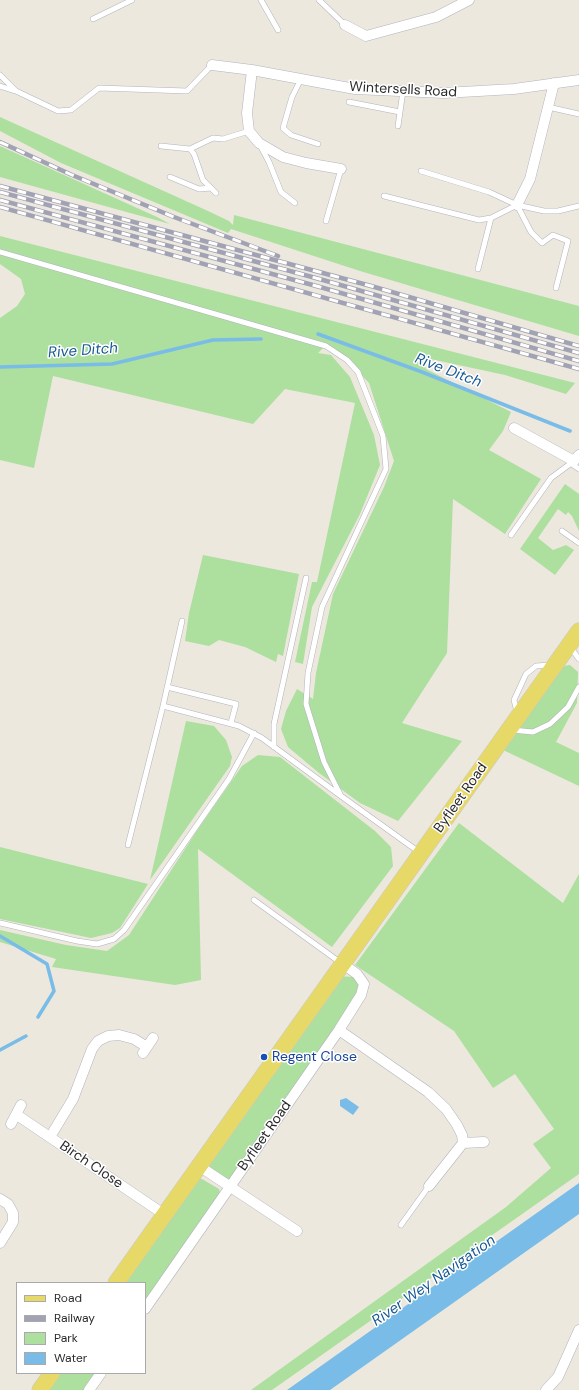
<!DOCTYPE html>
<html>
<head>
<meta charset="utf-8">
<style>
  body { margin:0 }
  #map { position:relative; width:579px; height:1390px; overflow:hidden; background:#ece8de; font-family:"DM Sans",sans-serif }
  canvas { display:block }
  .legend { position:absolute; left:16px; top:1282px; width:130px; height:92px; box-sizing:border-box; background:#fff; border:1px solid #aaa; margin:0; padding:5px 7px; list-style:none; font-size:12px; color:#2b2b2b }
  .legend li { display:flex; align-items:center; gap:8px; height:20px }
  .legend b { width:20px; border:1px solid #aaa }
</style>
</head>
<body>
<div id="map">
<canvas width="579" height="1390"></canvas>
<ul class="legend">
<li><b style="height:5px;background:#e7d968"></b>Road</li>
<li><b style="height:5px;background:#a1a2b4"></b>Railway</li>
<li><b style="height:11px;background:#addf9f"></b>Park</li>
<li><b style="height:11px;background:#79bce7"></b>Water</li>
</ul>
</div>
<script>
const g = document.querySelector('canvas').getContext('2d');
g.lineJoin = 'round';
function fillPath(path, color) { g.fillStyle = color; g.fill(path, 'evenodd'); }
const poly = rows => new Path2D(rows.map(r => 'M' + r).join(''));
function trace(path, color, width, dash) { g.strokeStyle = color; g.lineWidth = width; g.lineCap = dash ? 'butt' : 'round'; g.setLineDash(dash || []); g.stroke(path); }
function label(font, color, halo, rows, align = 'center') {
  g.font = font + ' "DM Sans",sans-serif'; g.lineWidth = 3; g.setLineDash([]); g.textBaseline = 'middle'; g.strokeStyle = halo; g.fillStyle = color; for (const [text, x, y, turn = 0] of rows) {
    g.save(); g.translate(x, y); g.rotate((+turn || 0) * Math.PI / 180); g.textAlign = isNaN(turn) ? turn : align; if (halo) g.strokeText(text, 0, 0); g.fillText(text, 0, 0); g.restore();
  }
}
fillPath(poly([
  [0,117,208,211,229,221,233,225,234,215,579,306,579,336,360,271,231,229,228,233,61,163,0,131],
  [0,146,157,217,170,224,0,177],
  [0,236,575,383,566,394,505,375,421,357,426,369,511,412,503,431,489,450,541,479,505,534,453,499,447,653,402,723,462,741,398,821,360,803,319,773,288,747,281,729,286,711,297,689,313,699,316,673,333,594,384,487,394,461,369,383,347,360,325,346,318,353,331,355,350,377,374,435,380,465,360,514,312,607,303,664,295,662,312,582,317,582,355,403,285,389,253,424,53,376,34,468,0,460,0,318,17,306,25,294,21,279,0,264],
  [565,484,579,494,579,531,572,516,568,512,566,515,558,509,538,538,553,550,566,545,574,550,555,575,520,549],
  [203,555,299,574,283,656,278,654,276,662,245,647,219,640,209,646,185,641,189,613],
  [570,665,578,672,577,703,556,742,579,753,579,786,503,750,564,666],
  [186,721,214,726,226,740,232,757,230,766,150,880],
  [258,755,280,757,375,831,391,847,393,866,332,947,198,849,201,980,175,985,52,967,56,959,0,942,0,930,66,945,107,951,129,935,198,829,242,766],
  [459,823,563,903,579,874,579,1174,272,1390,251,1390,506,1207,551,1168,533,1144,554,1129,515,1074,493,1088,454,1031,355,965],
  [0,847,148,884,120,928,112,933,91,938,0,919],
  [334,976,355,977,364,984,232,1183,202,1163],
  [192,1177,202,1179,219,1189,220,1193,145,1302,145,1283,116,1283],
  [52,1373,96,1373,84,1390,40,1390]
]), '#addf9f');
fillPath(poly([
  [346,1098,359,1107,353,1115,340,1106,340,1100],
  [579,1183,579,1214,330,1390,287,1390]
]), '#79bce7');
trace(poly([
  [318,334,422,372,570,431],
  [0,367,112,364,213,340,261,339],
  [0,936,47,964,54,991,38,1017],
  [0,1050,26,1036]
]), '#79bce7', 3.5);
const lane = poly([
  [261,0,278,30],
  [319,0,345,25],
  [93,19,132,0],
  [0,75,16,91,58,111,71,110,99,88,187,91,212,65],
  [301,79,292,97,283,128,291,135,318,144],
  [0,86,15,91],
  [349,102,400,112],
  [548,107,579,114],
  [398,126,403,91],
  [260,145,269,162,281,192,295,203],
  [161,146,190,149,213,138,223,139,249,131],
  [190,149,194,154,203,180,216,193],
  [421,171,489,192,517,205,544,211,558,211,579,206],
  [170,177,199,189,211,188],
  [384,196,479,220,491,218,517,205],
  [517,205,531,232,542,243,553,235,568,241,556,288],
  [326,221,341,169],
  [0,252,326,346,347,360,358,372,383,436,386,469,322,607,308,673,306,704,324,762,341,796],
  [478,269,491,218],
  [570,463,579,469],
  [562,531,579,543],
  [511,535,551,478,574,461],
  [571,648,579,659],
  [167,687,236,704,231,723],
  [163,706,239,726,262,738,341,796,419,852],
  [517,712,514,700,526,674,536,666,550,665],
  [512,730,533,732,550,724,568,707,579,687],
  [274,747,274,724,306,578],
  [128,845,163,706,182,621],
  [254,900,341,963],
  [0,923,77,941,97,944,114,939,124,930,229,779,254,733],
  [401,1225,429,1186]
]);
const street = poly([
  [345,25,366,36,436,17,469,0],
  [212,65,252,70],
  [341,169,306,163,283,157,259,143,249,131,247,113,252,70,355,89,444,93,514,89,579,80],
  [517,205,530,179,554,83],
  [514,428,574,461,579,455],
  [339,1030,428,1092,446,1109,457,1125,462,1135,463,1143],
  [143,1053,153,1038],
  [17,1115,165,1215],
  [11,1124,21,1105],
  [50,1137,73,1099,92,1049,98,1041,108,1036,119,1035,134,1039,147,1047],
  [199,1166,297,1231],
  [429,1186,463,1143,484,1142],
  [0,1199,8,1204,13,1213,13,1222,0,1243],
  [145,1309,339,1030,361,995,364,984,357,974,343,964],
  [89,1390,101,1373],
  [546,1390,558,1377,579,1330]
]);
const primary = poly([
  [116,1283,579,631],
  [40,1390,52,1373]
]);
trace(lane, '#b2b3be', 6);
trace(street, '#b2b3be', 11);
trace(primary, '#c8c8c8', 17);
trace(lane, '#fff', 5);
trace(street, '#fff', 10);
trace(primary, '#e7d968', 16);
const rail = poly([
  [0,142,72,175,174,217,278,256],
  [0,186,371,286,579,346],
  [0,192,323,280,579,353],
  [0,200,320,287,579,361],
  [0,207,579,369]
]);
trace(rail, '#a1a2b4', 4.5);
trace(rail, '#fff', 3, [9]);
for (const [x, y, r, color] of [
  [264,1057,4,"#1a4fb4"]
]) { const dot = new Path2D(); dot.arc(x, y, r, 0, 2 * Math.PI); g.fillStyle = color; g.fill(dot); trace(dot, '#fff', 1.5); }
label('14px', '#2b2b2b', '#fff', [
  ["Wintersells Road",403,90,3],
  ["Byfleet Road",461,798,-55],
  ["Byfleet Road",265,1136,-55],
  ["Birch Close",91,1165,34]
]);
label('14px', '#164399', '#fff', [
  ["Regent Close",272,1057]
], 'left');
label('italic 15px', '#175a94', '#fff', [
  ["Rive Ditch",83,351,-4],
  ["Rive Ditch",448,371,21],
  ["River Wey Navigation",434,1281,-35]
]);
</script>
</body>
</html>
